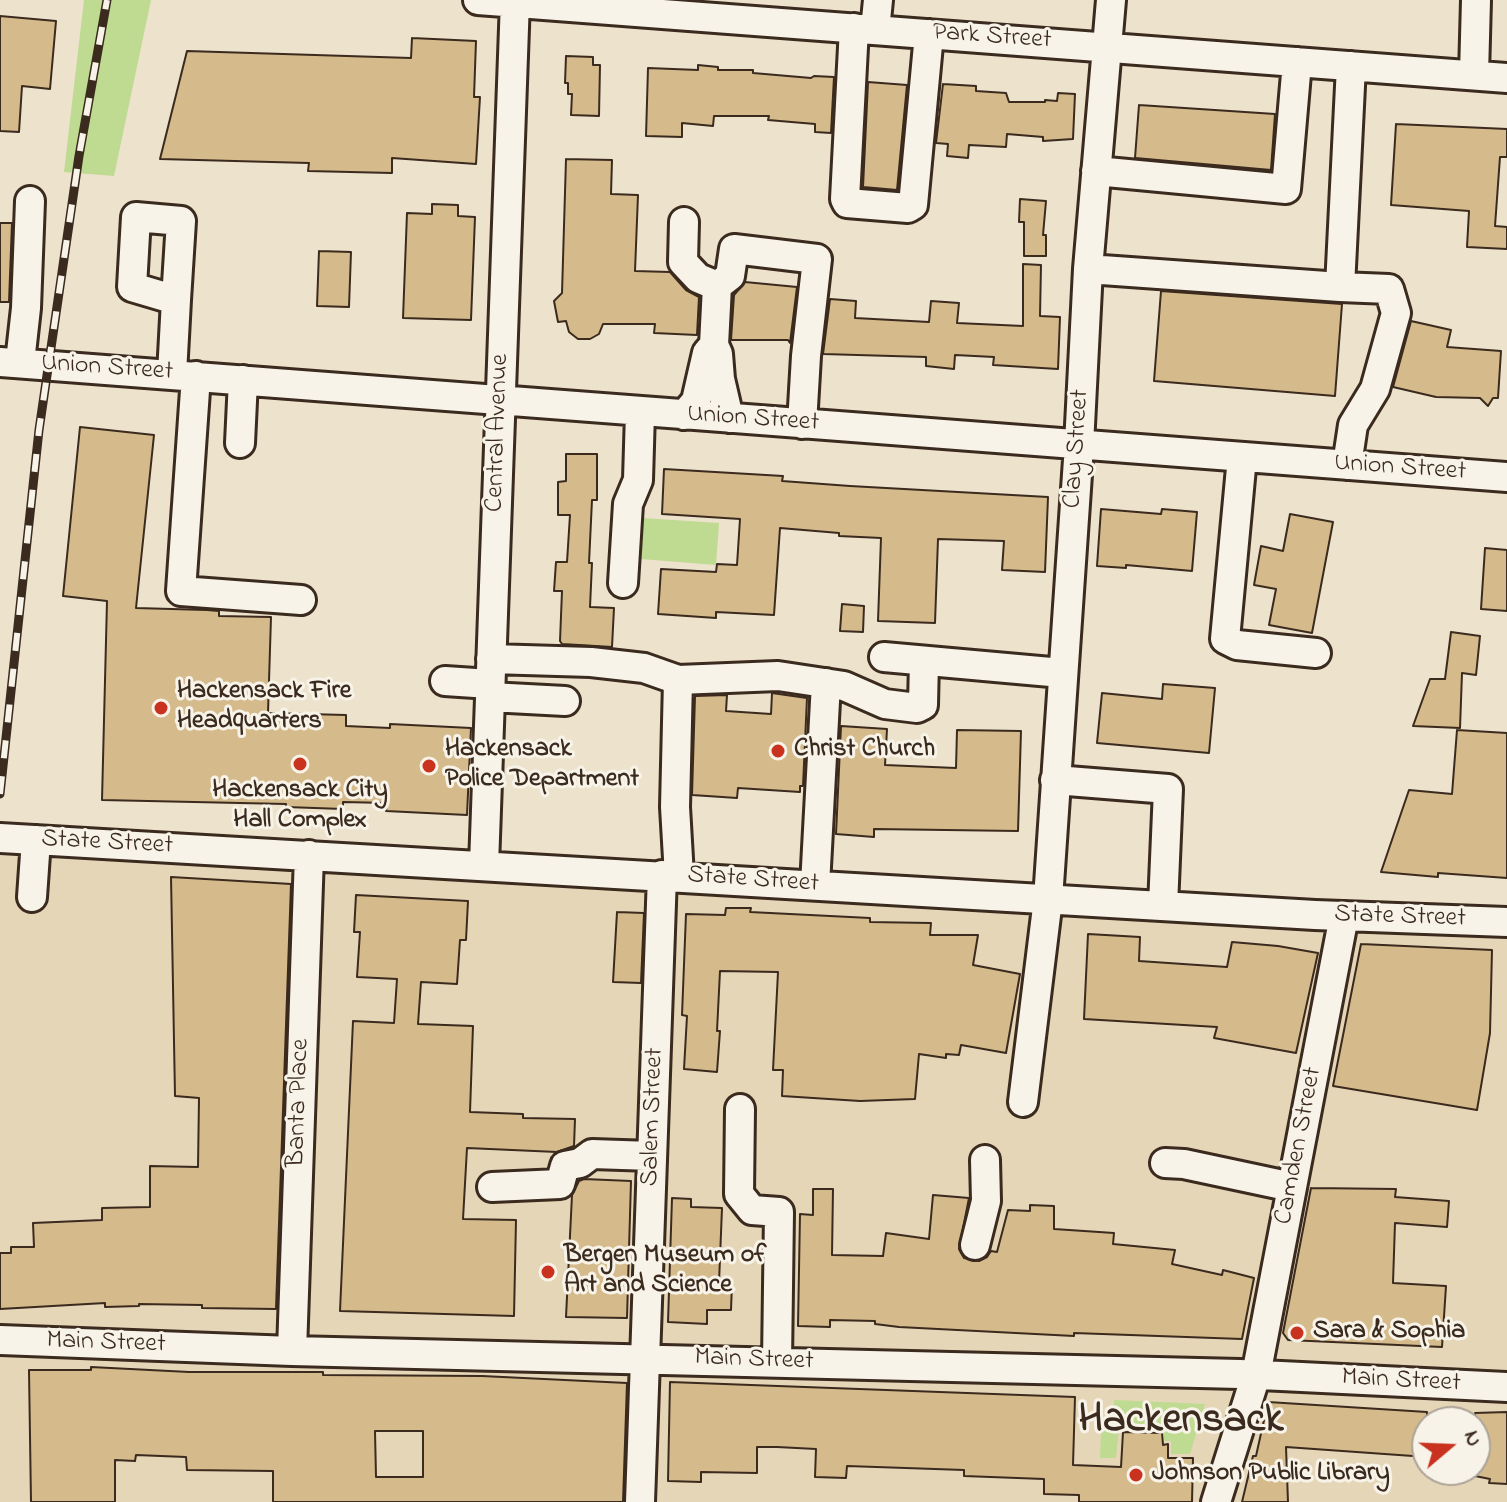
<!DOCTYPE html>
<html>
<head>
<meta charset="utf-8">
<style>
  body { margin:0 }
  #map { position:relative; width:1507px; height:1502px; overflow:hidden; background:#ede2cc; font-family:"Indie Flower",sans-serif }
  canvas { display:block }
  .north { position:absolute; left:1411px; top:1406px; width:80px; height:80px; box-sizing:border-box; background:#f7f3e8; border:2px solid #aca397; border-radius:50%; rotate:71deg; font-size:22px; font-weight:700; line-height:32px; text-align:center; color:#3b2a1e }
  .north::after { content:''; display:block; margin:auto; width:28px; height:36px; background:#c8321e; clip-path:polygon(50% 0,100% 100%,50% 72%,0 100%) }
</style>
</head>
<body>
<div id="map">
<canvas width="1507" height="1502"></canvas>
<div class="north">N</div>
</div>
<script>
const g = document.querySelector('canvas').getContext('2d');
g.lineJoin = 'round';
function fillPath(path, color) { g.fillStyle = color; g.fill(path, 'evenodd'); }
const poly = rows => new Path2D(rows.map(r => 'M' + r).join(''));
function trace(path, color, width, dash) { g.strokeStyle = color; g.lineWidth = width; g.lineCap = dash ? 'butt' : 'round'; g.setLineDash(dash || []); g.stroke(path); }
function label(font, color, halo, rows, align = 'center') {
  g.font = font + ' "Indie Flower",sans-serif'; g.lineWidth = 6; g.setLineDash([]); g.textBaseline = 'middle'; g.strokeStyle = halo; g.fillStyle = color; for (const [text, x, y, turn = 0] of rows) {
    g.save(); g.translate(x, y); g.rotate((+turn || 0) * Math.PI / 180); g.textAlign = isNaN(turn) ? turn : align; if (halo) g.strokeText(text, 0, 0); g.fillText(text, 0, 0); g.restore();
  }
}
fillPath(poly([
  [0,838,1507,922,1507,1502,0,1502],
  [1427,1422,1475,1422,1475,1470,1427,1470]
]), '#e6d6b8');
fillPath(poly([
  [84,0,151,0,114,176,64,172],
  [643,518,719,523,716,565,641,559],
  [1114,1400,1205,1404,1190,1454,1171,1454,1171,1441,1164,1441,1163,1428,1119,1428,1116,1458,1100,1458,1101,1433,1113,1419]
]), '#bfda91');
const building = poly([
  [0,16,56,21,50,89,22,86,19,132,0,131,0,16],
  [412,38,476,41,474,97,480,97,476,164,392,158,392,173,308,171,309,163,160,159,187,51,411,58,412,38],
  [566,56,593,57,593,65,600,65,599,116,571,115,572,94,568,94,568,83,565,83,566,56],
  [698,65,718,67,718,70,753,70,753,73,811,78,814,76,834,77,831,133,815,132,815,124,768,120,769,116,714,116,713,126,682,123,682,137,646,136,648,68,698,70,698,65],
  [868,82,907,85,897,190,863,187,868,82],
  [943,84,976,86,976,91,1006,93,1009,102,1045,102,1045,100,1057,101,1058,93,1075,94,1073,139,1043,141,1043,137,1007,134,1006,147,969,145,968,158,947,156,948,144,936,143,943,84],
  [1139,105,1275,114,1271,170,1135,158,1139,105],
  [1396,124,1507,129,1507,157,1500,157,1495,226,1507,227,1507,249,1467,247,1469,211,1391,205,1396,124],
  [566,159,612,160,611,194,638,195,635,271,670,272,686,290,699,297,697,335,654,333,655,324,603,324,599,334,590,339,578,339,569,332,566,321,558,322,554,301,562,293,566,159],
  [1020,199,1046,201,1043,235,1046,235,1046,256,1024,256,1024,222,1019,222,1020,199],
  [432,204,458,205,458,216,475,217,471,320,403,318,407,213,432,214,432,204],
  [0,223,12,223,9,302,0,302,0,223],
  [319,251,351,252,349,307,317,306,319,251],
  [1023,264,1041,265,1040,316,1060,317,1058,369,993,365,994,357,955,355,954,369,926,366,926,357,823,354,830,299,856,301,855,318,929,322,931,301,959,303,957,323,1023,326,1023,264],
  [745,282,797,287,790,343,788,340,731,340,734,295,745,282],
  [1161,291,1342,304,1335,396,1154,381,1161,291],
  [1411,321,1451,330,1447,347,1501,351,1498,398,1493,398,1488,406,1480,398,1436,397,1393,387,1411,321],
  [80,427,154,435,136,608,207,610,219,611,219,616,271,617,268,713,346,715,346,726,390,728,390,724,471,728,467,815,386,811,387,803,343,802,343,809,286,807,286,804,102,800,107,601,63,596,80,427],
  [566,454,597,454,597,500,592,500,589,563,592,563,590,607,614,608,612,647,562,644,560,641,562,591,554,591,556,562,567,562,570,515,558,515,558,482,566,481,566,454],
  [664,469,783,476,782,481,850,486,1048,497,1045,572,1002,570,1004,541,938,539,935,623,878,621,881,538,839,536,839,533,780,528,774,615,716,612,716,618,658,614,661,569,716,572,717,564,737,565,740,519,662,514,664,469],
  [1101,509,1161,514,1162,509,1197,512,1192,571,1126,565,1126,568,1097,566,1101,509],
  [1290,514,1333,522,1312,633,1269,625,1276,589,1254,585,1261,546,1283,551,1290,514],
  [1485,548,1507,550,1507,611,1481,609,1485,548],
  [842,604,864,606,863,632,840,631,842,604],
  [1451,632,1480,636,1476,675,1462,673,1460,728,1413,726,1430,679,1445,679,1451,632],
  [1163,684,1215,688,1209,753,1097,743,1102,693,1162,699,1163,684],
  [772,693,807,698,803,786,800,786,800,792,738,788,737,798,692,795,695,696,727,695,726,711,771,714,772,693],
  [841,726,887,729,885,765,956,768,957,730,1021,731,1018,831,874,829,874,837,836,834,841,726],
  [1457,730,1507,733,1507,878,1438,873,1438,877,1381,872,1409,790,1452,794,1457,730],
  [171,877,291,884,276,1309,202,1308,202,1305,139,1304,139,1306,105,1307,105,1303,0,1309,0,1253,11,1253,11,1247,34,1247,33,1223,102,1220,102,1208,150,1207,150,1166,198,1167,199,1098,175,1096,171,877],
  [356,895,468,901,466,940,460,940,457,984,421,982,418,1024,473,1026,470,1112,523,1114,523,1118,575,1119,574,1146,557,1152,467,1148,463,1219,516,1220,514,1316,340,1311,353,1021,394,1023,397,979,357,977,360,932,354,932,356,895],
  [726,908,751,908,750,912,870,918,870,922,931,923,930,935,978,935,973,965,1020,974,1006,1053,961,1045,959,1055,946,1054,946,1058,919,1054,915,1099,860,1101,782,1096,783,1070,773,1070,778,972,720,971,717,1031,720,1031,717,1072,684,1069,687,1016,682,1015,686,914,725,915,726,908],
  [617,912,644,913,641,983,613,982,617,912],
  [1088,934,1140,937,1139,961,1227,967,1232,942,1278,946,1318,953,1296,1053,1214,1038,1217,1027,1084,1019,1088,934],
  [1361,944,1492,950,1490,1033,1477,1110,1333,1086,1361,944],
  [584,1179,631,1181,627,1318,566,1317,572,1195,579,1181,584,1179],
  [1311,1188,1396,1189,1395,1197,1449,1201,1447,1227,1395,1223,1393,1283,1446,1286,1442,1347,1288,1340,1283,1333,1311,1188],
  [813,1189,833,1189,832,1255,883,1256,886,1233,929,1239,933,1195,969,1198,959,1249,964,1258,979,1261,987,1257,991,1251,997,1252,1008,1210,1030,1211,1030,1205,1054,1206,1054,1229,1114,1233,1113,1244,1175,1250,1172,1264,1222,1275,1223,1270,1254,1278,1242,1339,1074,1333,1074,1336,899,1327,875,1324,875,1321,830,1320,830,1327,798,1326,800,1214,813,1215,813,1189],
  [672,1198,691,1199,691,1207,722,1208,719,1283,732,1283,731,1310,707,1310,707,1324,668,1322,672,1198],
  [91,1367,189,1372,323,1372,323,1375,482,1376,627,1383,623,1502,273,1502,273,1471,187,1470,186,1457,136,1455,135,1461,115,1460,115,1502,31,1502,29,1370,91,1370,91,1367],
  [375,1431,423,1431,423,1477,376,1477,375,1431],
  [670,1382,1075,1397,1073,1465,1121,1467,1123,1432,1162,1433,1163,1445,1168,1444,1168,1458,1193,1458,1192,1502,1079,1502,1079,1495,1044,1494,1044,1479,964,1476,964,1470,847,1466,846,1478,815,1477,816,1449,777,1447,757,1447,757,1473,701,1472,701,1482,668,1481,670,1382],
  [1268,1402,1427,1412,1427,1457,1286,1447,1288,1502,1242,1502,1253,1456,1256,1456,1268,1402],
  [1507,1412,1507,1484,1489,1483,1490,1479,1475,1476,1475,1413,1507,1412]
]);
fillPath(building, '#d5ba8b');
trace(building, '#3b2a1e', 2);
const minor = poly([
  [478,0,1507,78],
  [854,28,845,199,847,203,908,208,913,205,929,34],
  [875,30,878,0],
  [1474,75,1476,0],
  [1096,171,1286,189,1297,62],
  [684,222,683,262,698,278,717,286,714,345],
  [1088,269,1340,287,1351,66],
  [717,286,730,276,734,249,817,259,806,356,802,424],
  [1340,287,1389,289,1396,313,1375,389,1353,425,1347,465],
  [0,362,1507,477],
  [20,362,26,308,30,201],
  [172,374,176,300,181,221,136,217,132,287,176,300],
  [196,376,181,591,301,600],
  [684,415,696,401,707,353,714,345,718,354,720,379,729,418],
  [240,443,243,380],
  [1242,457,1225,639,1237,645,1316,653],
  [623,583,628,504,638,480,640,412],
  [884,657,1062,673],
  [491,659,591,662,644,668,678,680,778,676,844,686,885,704,917,708,923,705,924,661],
  [678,680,675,807,679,876],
  [445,681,490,684],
  [490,697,565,701],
  [1055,780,1168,789,1163,906],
  [0,838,1315,915,1507,922],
  [484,865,515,0],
  [815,885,826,683],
  [32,897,36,840],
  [1023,1102,1048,899,1079,445,1088,269,1111,0],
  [740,1109,739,1194,752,1210,779,1212,777,1362],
  [1165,1163,1184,1164,1292,1187],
  [492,1187,560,1184,565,1166,580,1163,592,1154,652,1156],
  [975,1245,986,1201,985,1160],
  [0,1340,292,1351,1240,1374,1507,1387],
  [292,1351,309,855],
  [640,1502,662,875],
  [1216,1502,1256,1375,1344,916]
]);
trace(minor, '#3b2a1e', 34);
trace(minor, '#f7f3e8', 28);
const rail = poly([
  [0,794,39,430,79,156,107,0]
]);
trace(rail, '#3b2a1e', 9);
trace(rail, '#f7f3e8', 6, [18]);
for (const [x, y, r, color] of [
  [161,708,8,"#c8321e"],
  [778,751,8,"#c8321e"],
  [300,764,8,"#c8321e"],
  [429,766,8,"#c8321e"],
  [548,1272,8,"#c8321e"],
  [1297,1333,8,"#c8321e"],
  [1136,1475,8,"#c8321e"]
]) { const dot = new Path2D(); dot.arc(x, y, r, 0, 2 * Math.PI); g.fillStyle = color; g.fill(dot); trace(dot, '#f7f3e8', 3); }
label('26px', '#3b2a1e', '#f7f3e8', [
  ["Park Street",992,38,4],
  ["Union Street",107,369,4],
  ["Union Street",753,420,4],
  ["Central Avenue",499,433,-88],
  ["Clay Street",1078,449,-86],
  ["Union Street",1400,469,4],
  ["State Street",107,844,3],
  ["State Street",753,881,4],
  ["State Street",1400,918,2],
  ["Banta Place",300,1103,-88],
  ["Salem Street",654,1117,-88],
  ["Camden Street",1300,1146,-79],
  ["Main Street",106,1344,2],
  ["Main Street",754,1361,2],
  ["Main Street",1401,1382,3]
]);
label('bold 26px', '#3b2a1e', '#f7f3e8', [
  ["Hackensack Fire",177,693],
  ["Headquarters",177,723],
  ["Hackensack",445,751],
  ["Police Department",445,781],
  ["Christ Church",794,751],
  ["Hackensack City",300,792,"center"],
  ["Hall Complex",300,822,"center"],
  ["Bergen Museum of",564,1257],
  ["Art and Science",564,1287],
  ["Sara & Sophia",1313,1333],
  ["Johnson Public Library",1152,1475]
], 'left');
label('bold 42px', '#3b2a1e', '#f7f3e8', [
  ["Hackensack",1181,1423]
]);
</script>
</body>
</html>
